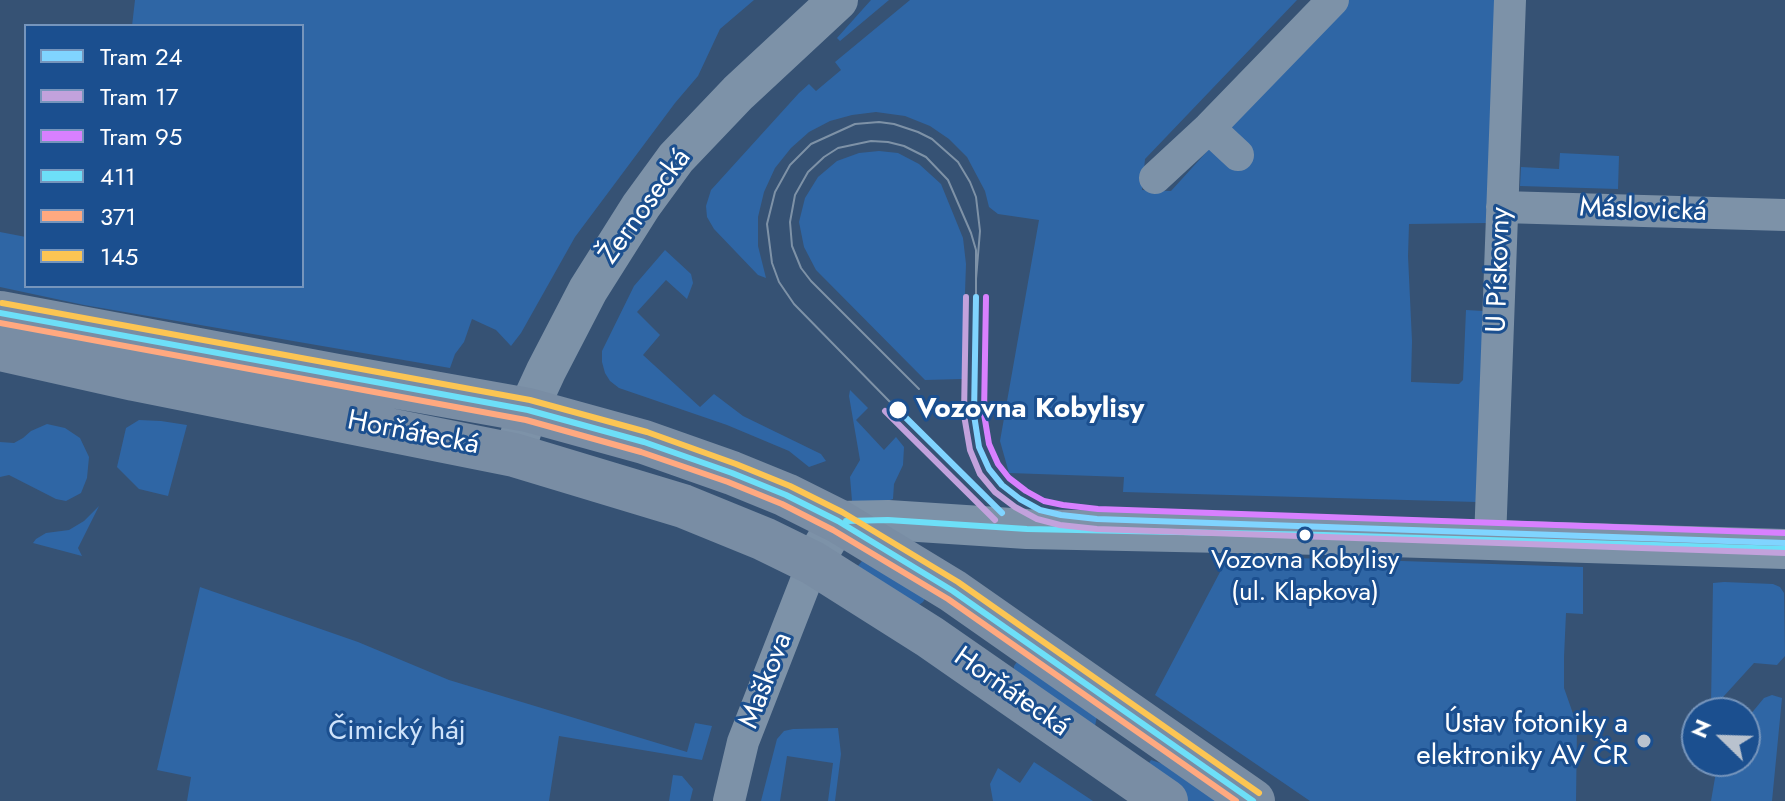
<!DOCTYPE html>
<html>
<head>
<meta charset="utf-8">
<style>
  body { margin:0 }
  #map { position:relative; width:1785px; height:801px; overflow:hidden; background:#365274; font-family:Jost,sans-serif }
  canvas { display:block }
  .legend { position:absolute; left:24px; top:24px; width:280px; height:264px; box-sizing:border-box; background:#1b4f8f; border:2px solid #7695bc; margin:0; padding:10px 14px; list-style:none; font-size:24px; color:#fff }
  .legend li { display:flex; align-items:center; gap:16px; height:40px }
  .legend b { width:40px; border:2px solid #7695bc }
  .north { position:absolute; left:1681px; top:697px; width:80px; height:80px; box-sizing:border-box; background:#1b4f8f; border:2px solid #7695bc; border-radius:50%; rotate:293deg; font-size:22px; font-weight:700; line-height:32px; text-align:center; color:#fff }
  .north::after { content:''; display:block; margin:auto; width:28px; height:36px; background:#b9c2ce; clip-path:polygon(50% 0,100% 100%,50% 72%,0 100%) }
</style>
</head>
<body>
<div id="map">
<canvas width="1785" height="801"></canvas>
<ul class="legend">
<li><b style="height:10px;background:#80d4ff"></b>Tram 24</li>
<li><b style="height:10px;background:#c2a2dc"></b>Tram 17</li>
<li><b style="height:10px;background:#d880ff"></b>Tram 95</li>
<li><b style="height:10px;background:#6ddff8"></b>411</li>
<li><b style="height:10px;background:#ffa980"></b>371</li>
<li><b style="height:10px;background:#fcc553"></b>145</li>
</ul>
<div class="north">N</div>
</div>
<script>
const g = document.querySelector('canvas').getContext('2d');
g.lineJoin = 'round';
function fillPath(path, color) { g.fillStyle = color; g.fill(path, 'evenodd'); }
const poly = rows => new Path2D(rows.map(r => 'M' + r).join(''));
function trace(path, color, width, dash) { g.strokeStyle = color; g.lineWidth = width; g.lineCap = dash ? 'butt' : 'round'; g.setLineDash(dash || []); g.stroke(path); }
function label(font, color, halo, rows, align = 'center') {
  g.font = font + ' Jost,sans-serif'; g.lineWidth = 6; g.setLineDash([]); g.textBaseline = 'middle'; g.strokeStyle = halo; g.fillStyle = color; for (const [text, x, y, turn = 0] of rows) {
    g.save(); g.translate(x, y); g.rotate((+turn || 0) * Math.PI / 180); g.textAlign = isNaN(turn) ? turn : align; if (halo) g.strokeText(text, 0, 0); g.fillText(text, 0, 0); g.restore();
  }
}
fillPath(poly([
  [135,0,754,0,720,29,698,76,675,103,575,237,521,333,511,346,496,330,472,319,464,342,455,354,450,368,84,305,0,287,0,232,26,237,26,286,302,286,302,26,132,26],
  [871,0,889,0,840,41,837,38],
  [910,0,1297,0,1145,159,1142,190,1171,191,1251,103,1349,0,1496,0,1487,223,1409,224,1408,256,1412,341,1411,382,1459,384,1463,380,1466,310,1483,311,1477,502,1123,492,1124,477,1009,473,1000,441,1039,220,998,214,989,207,985,191,967,157,949,139,930,126,905,116,876,112,852,115,830,121,809,132,791,148,775,168,764,192,758,217,758,246,766,278,758,275,714,229,707,217,706,206,711,190,799,93,809,84,816,91,841,70,835,62],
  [879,151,898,153,919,164,941,184,963,238,966,264,962,379,925,380,816,270,804,247,799,222,805,198,818,177,837,161,859,153],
  [1560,153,1619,156,1618,189,1520,186,1521,167,1559,169],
  [665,250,691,274,693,283,687,299,666,280,637,312,660,335,643,355,700,407,714,394,743,416,821,454,826,461,809,467,789,451,727,425,619,388,610,381,605,373,602,362,602,351,634,286],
  [850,390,868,408,856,420,884,450,896,437,904,447,903,465,894,484,893,499,869,507,852,501,850,477,860,460,849,396],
  [139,420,161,421,187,425,168,496,139,489,117,467,126,428],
  [47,424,65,428,80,438,89,457,87,478,81,493,66,501,56,499,9,475,0,477,0,442,14,443,23,438,31,431],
  [99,506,78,548,82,556,33,543,36,539,46,533,69,530,84,521],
  [865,557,926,597,923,602,916,607,858,566],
  [1228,557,1342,559,1583,567,1583,614,1566,613,1564,657,1564,688,1577,725,1576,801,1310,801,1155,695],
  [1724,582,1773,584,1780,587,1784,593,1785,656,1777,665,1754,663,1714,707,1711,705,1713,583],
  [200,587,358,642,449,680,687,752,695,723,712,726,702,760,559,736,549,801,187,801,191,777,157,770],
  [1021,656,1097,716,1095,726,1013,678,1014,666],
  [1772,695,1782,698,1772,801,1711,801,1716,772,1721,761,1745,761,1745,721,1764,698],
  [838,728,841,754,835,801,828,801,833,763,787,756,780,801,761,801,777,739,784,731,793,729],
  [1151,760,1181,770,1229,801,1187,801,1144,771],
  [1034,762,1093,801,993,801,990,784,998,768,1020,783],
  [673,775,682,776,693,789,690,801,669,801]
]), '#2f66a5');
trace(poly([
  [1209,128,1238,155],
  [1155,178,1209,128,1333,0],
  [1502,207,1785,215],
  [1490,540,1510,0],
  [729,801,743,742,813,563]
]), '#7d92a8', 32);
trace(poly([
  [514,455,528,410,546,371,588,290,641,206,676,158,738,93,838,0],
  [813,563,838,521,888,520,1027,529,1324,535,1785,549]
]), '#7d92a8', 40);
trace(poly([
  [0,313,337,376,528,410,644,442,732,473,786,495,838,521,953,591,1253,801],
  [0,349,134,379,514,455,683,506,764,539,813,563,930,637,1166,801]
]), '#798da4', 44);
trace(poly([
  [919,389,811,281,801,268,792,246,790,222,795,195,808,172,824,157,838,148,871,141,888,142,904,146,926,157,948,180,971,233,976,250,976,297],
  [892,404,794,304,779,282,772,263,767,224,775,192,790,165,811,144,855,124,879,122,894,124,918,132,932,139,958,162,970,182,976,197,980,231,976,279]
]), '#7e92a7', 2);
trace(poly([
  [0,313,528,410,644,442,732,473,786,495,838,521,953,591,1253,801],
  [846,521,888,520,1027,529,1324,535,1785,549]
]), '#6ddff8', 6);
trace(poly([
  [0,323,526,420,641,452,728,482,782,504,833,530,948,599,1236,801]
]), '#ffa980', 6);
trace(poly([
  [2,303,530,400,647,432,736,464,790,486,842,512,958,582,1259,793]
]), '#fcc553', 6);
trace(poly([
  [976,297,974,415,979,447,989,469,1002,485,1020,499,1040,510,1061,515,1097,519,1785,543],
  [892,404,1002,513]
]), '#80d4ff', 6);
trace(poly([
  [966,297,964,415,970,450,980,474,995,492,1015,507,1037,519,1060,525,1097,529,1785,553],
  [885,411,995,520]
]), '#c2a2dc', 6);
trace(poly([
  [986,297,984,414,989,444,998,464,1009,478,1026,491,1044,501,1063,505,1098,509,1785,533]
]), '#d880ff', 6);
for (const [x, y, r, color] of [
  [898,410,10,"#fff"],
  [1305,535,7,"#fff"],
  [1644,741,8,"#b9c2ce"]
]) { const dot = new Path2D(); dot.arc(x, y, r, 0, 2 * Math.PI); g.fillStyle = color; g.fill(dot); trace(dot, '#1b4f8f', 3); }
label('26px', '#fff', '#1b4f8f', [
  ["Vozovna Kobylisy",1305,562],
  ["(ul. Klapkova)",1305,594]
]);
label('28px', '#fff', '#1b4f8f', [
  ["Žernosecká",646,207,-54],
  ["Máslovická",1643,211,2],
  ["U Pískovny",1500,270,-88],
  ["Horňátecká",413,434,11],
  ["Maškova",767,681,-69],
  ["Horňátecká",1011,693,35]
]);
label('bold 28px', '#fff', '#1b4f8f', [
  ["Vozovna Kobylisy",916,410]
], 'left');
label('28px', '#fff', '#1b4f8f', [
  ["Ústav fotoniky a",1628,725],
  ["elektroniky AV ČR",1628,757]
], 'right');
label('28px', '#cfe3fa', '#1b4f8f', [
  ["Čimický háj",397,732]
]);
</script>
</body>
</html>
